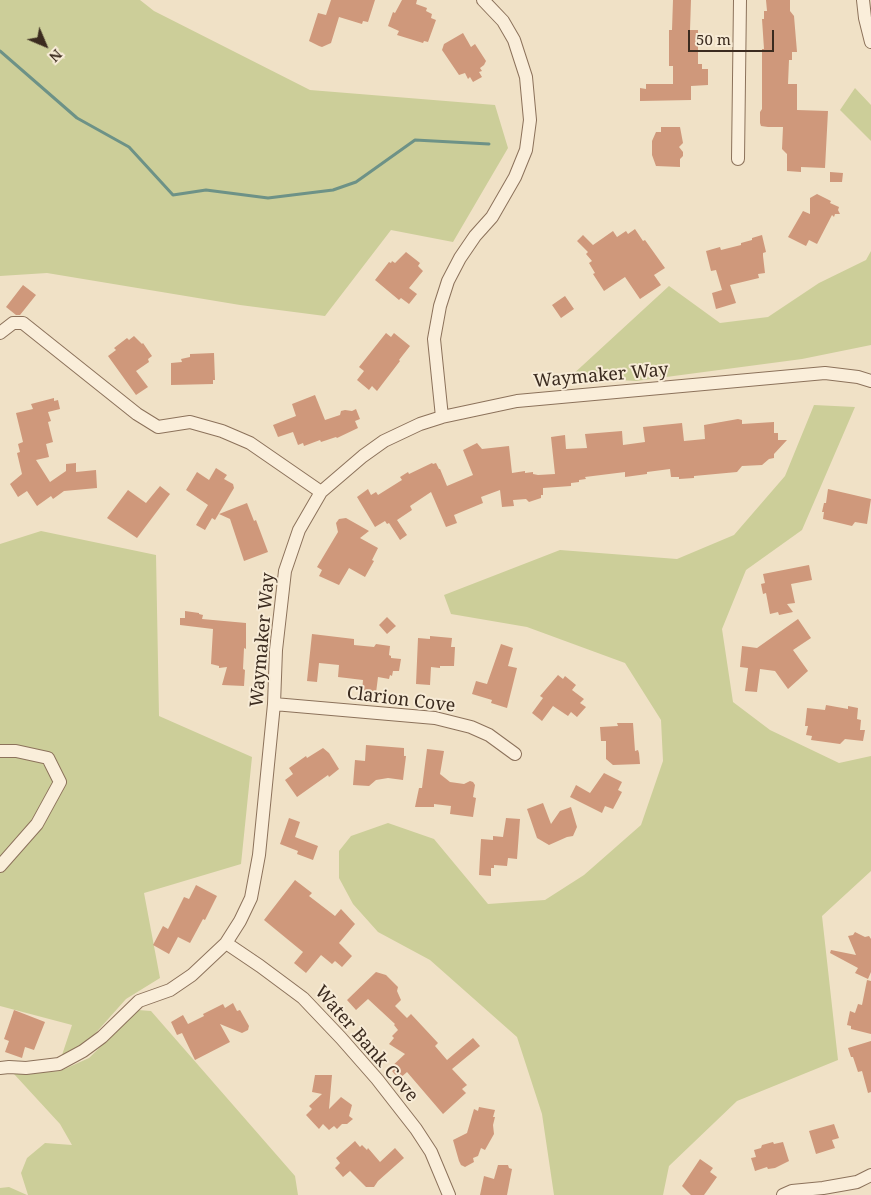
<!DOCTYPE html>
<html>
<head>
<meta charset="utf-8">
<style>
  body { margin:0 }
  #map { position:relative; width:871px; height:1195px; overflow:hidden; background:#f0e1c6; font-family:"Noto Serif",serif }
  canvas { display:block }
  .north { position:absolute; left:20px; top:20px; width:50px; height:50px; -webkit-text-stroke:4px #f7ebd6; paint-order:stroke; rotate:135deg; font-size:14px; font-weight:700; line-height:20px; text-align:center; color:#3b2b1f }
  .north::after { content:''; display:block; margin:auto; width:18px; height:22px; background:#3b2b1f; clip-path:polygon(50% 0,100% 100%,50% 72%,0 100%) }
  .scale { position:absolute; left:688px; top:30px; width:86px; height:22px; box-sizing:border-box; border:2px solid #3b2b1f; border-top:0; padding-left:6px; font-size:15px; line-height:18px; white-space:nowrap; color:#3b2b1f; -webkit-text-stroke:4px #f7ebd6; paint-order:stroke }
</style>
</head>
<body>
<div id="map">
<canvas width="871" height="1195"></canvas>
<div class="north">N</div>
<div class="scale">50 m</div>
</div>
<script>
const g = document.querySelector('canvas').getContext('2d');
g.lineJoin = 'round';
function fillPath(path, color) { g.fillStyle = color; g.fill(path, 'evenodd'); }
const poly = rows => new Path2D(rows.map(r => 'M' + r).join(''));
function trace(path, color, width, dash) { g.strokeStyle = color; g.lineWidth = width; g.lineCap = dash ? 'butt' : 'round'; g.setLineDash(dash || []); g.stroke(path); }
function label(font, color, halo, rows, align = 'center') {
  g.font = font + ' "Noto Serif",serif'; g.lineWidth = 4; g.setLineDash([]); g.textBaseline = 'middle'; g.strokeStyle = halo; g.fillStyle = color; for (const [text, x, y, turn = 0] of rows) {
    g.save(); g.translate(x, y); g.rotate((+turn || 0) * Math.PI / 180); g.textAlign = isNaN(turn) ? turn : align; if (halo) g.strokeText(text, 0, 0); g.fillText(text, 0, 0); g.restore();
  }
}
fillPath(poly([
  [0,0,140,0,154,11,310,90,495,105,508,148,453,242,391,230,325,316,240,305,47,273,0,276],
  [855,88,871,105,871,141,840,110],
  [871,251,871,345,802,359,636,381,570,377,669,286,720,323,768,317,819,283,866,260],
  [814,405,855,407,802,530,746,570,722,629,733,702,770,730,839,763,871,756,871,871,822,916,838,1060,737,1101,669,1166,663,1195,554,1195,542,1114,517,1037,430,960,378,932,353,904,339,878,339,851,351,836,388,823,434,839,488,904,545,900,584,875,641,825,663,761,661,720,625,663,527,627,451,614,444,595,560,550,677,559,734,535,785,476],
  [41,531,156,555,159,716,252,757,241,864,144,893,160,978,126,999,76,1055,62,1055,72,1025,0,1006,0,544],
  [138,1010,151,1011,295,1176,298,1195,28,1195,21,1173,27,1158,45,1143,72,1145,60,1124,14,1074,60,1071,89,1058],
  [9,1187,27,1195,0,1195,0,1188]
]), '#ccce99');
trace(poly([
  [0,51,77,118,129,147,173,195,206,190,268,198,333,190,356,182,415,140,489,144]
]), '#6d9287', 3);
fillPath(poly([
  [331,0,375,0,368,22,363,21,362,24,339,17,331,43,322,47,319,46,309,41,318,13,326,15],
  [402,0,417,0,416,4,427,8,426,11,432,14,431,18,436,20,428,42,424,41,423,43,397,35,399,31,388,26,393,12,395,13],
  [673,0,691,0,690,30,698,30,698,33,701,33,701,44,698,44,698,64,702,64,702,69,708,69,708,85,691,86,691,100,640,101,640,88,646,89,646,84,673,84,673,66,669,66,669,30,672,30],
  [766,0,790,0,790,11,794,16,797,52,792,52,792,60,789,60,788,84,797,84,797,110,828,111,825,168,801,167,801,172,787,171,787,154,782,149,783,127,768,127,761,126,760,123,760,112,762,109,762,49,764,49,762,19,764,19,764,11,767,11],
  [463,33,471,47,475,44,486,61,484,65,480,68,482,71,479,72,482,77,473,82,470,77,468,79,465,73,459,75,442,50,444,44],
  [661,127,680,127,683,143,679,147,683,152,683,156,680,159,680,167,656,166,652,155,652,141,656,132,661,132],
  [830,172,843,173,842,182,830,182],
  [817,194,831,201,830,203,839,207,838,210,840,214,835,214,834,217,832,215,817,244,809,240,806,246,788,237,803,211,810,214,810,198],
  [635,229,643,241,645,240,665,268,654,275,661,285,640,299,625,277,604,291,593,274,595,273,589,263,592,261,586,254,588,252,577,241,583,235,593,245,613,231,617,237,626,231,628,234],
  [762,235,766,252,763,253,763,256,765,273,758,274,759,278,730,285,736,303,716,309,712,293,722,290,716,270,711,271,706,251,720,247,721,250,741,245,741,243,752,240,752,238],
  [406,252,420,263,418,266,423,271,409,288,417,294,409,304,401,298,399,300,375,280,389,262,391,263,392,261,395,263],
  [23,285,36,295,20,315,16,315,6,307],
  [565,296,574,309,561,318,552,305],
  [386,333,391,337,394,333,410,346,399,360,400,361,377,391,372,386,369,390,357,380,364,371,359,367],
  [134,336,142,344,143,343,152,356,148,359,149,362,136,371,148,387,136,395,108,356,116,350,114,348,127,338,129,340],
  [214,353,215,380,213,380,213,384,171,385,171,363,182,362,181,359,190,357,190,354],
  [315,395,325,420,340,415,341,411,345,410,352,411,356,409,360,419,355,421,358,428,337,438,336,437,321,442,320,440,304,446,303,443,298,445,293,432,278,437,273,425,296,416,292,404],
  [54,398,54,401,58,400,60,409,48,412,51,421,48,422,53,442,46,444,49,457,36,460,50,482,66,471,66,464,76,463,76,472,96,470,97,488,64,491,53,499,51,496,37,506,27,491,18,497,10,484,22,474,17,453,20,452,18,444,23,442,16,413,33,409,31,404],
  [738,419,742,420,742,424,774,422,774,433,778,433,778,440,787,440,774,454,774,458,769,459,762,465,742,466,737,472,694,476,694,478,679,479,679,477,671,477,670,469,647,472,647,474,625,477,625,472,585,477,586,479,579,480,579,482,571,483,571,486,543,488,543,495,541,495,541,498,529,502,526,499,513,500,514,506,502,507,500,490,481,497,483,503,454,515,457,523,446,527,431,492,410,506,412,510,397,520,407,535,400,540,389,523,387,524,385,521,375,527,357,497,368,489,371,495,376,492,378,495,402,480,400,477,408,472,409,474,432,463,433,464,436,463,439,469,440,469,447,486,473,475,463,450,477,443,482,449,509,446,512,473,525,471,525,473,533,472,533,474,538,475,555,474,551,437,565,435,566,449,587,448,585,434,622,431,623,445,645,442,643,427,682,423,684,441,705,439,704,425],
  [216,468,227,475,224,479,233,484,234,488,215,520,212,518,205,530,196,525,208,505,186,490,197,472,209,480],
  [160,486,170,494,137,538,107,518,128,490,146,503],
  [828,489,871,499,867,524,855,522,852,526,823,519,824,512,822,512,824,503,826,503],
  [247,503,254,521,256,520,268,552,244,561,230,519,219,514],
  [346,518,369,531,360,538,378,548,372,560,374,561,365,577,349,568,339,585,319,576,322,570,317,567,338,532,336,523,339,519],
  [809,565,812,580,791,584,795,603,787,604,793,612,779,615,778,612,770,614,766,593,763,594,761,584,765,583,763,574],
  [185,611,199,613,199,614,203,615,202,619,246,623,246,649,244,648,243,669,245,670,244,686,222,685,227,667,219,668,219,666,211,664,213,629,180,625,180,618,185,618],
  [387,617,396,626,387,634,379,625],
  [798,619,811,638,793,650,808,671,788,689,775,671,760,669,757,692,745,691,748,668,740,667,742,646,757,648],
  [312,634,354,639,354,645,374,647,376,644,390,646,389,655,391,656,391,658,401,659,399,671,393,671,392,676,390,675,389,679,378,677,376,693,362,691,363,680,338,677,339,665,319,663,317,682,307,681],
  [430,636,452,638,451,647,455,647,454,666,440,666,440,668,431,667,430,685,416,684,418,638,430,639],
  [501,644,513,648,508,666,517,668,507,708,491,703,492,700,472,694,476,681,487,684],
  [558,675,563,679,565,676,576,685,572,690,584,699,580,703,586,707,577,717,571,712,568,716,553,706,542,721,532,713,543,698,540,696],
  [826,705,848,709,848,706,858,708,857,719,861,720,860,730,865,730,863,741,845,739,840,744,811,740,812,736,806,735,808,726,805,726,807,708,825,710],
  [617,723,633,723,635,751,638,750,639,753,640,764,613,765,606,759,606,741,601,741,600,727,618,726],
  [366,745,404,748,404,756,406,756,403,780,388,778,376,780,369,786,353,785,355,760,365,761],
  [323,748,329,753,339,769,329,777,328,775,297,797,285,780,293,774,289,768,306,756,307,758],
  [427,749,444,751,440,774,450,782,464,784,470,781,473,782,475,785,473,797,476,798,473,817,450,814,451,806,434,804,434,807,415,807,419,788,422,788],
  [604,773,622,782,618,790,622,792,613,809,605,806,602,813,570,797,576,785,590,793],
  [543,803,551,824,560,811,571,807,577,827,573,836,567,837,549,845,537,838,527,809],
  [289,818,300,822,295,837,318,846,313,860,297,854,298,851,280,844],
  [506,818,520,819,517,859,508,858,507,866,494,865,494,868,491,868,491,876,479,875,481,839,493,840,493,836,503,837],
  [295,880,312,893,309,896,335,916,341,909,355,924,339,943,352,956,342,967,335,961,332,964,321,955,306,973,294,963,303,952,264,920],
  [196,885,217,896,205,920,203,919,190,943,178,937,169,954,153,945,163,926,168,929,184,897,189,899],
  [855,932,865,937,869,936,871,939,871,972,868,979,855,973,858,968,830,953,831,950,856,955,848,936,853,935],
  [376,972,386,975,398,987,397,991,401,1000,395,1006,407,1018,411,1014,438,1043,435,1046,447,1060,473,1038,480,1046,452,1069,467,1085,462,1089,466,1093,443,1114,407,1072,399,1079,392,1071,393,1070,390,1068,405,1054,389,1044,394,1038,392,1036,398,1030,394,1025,395,1024,368,999,356,1010,347,1000],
  [867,980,871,981,871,1034,851,1029,851,1026,847,1025,850,1011,855,1013,858,1004,862,1005],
  [233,1003,237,1011,240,1010,249,1026,248,1030,242,1033,220,1024,230,1042,195,1060,182,1033,177,1035,171,1022,183,1015,188,1024,204,1016,203,1014,223,1004,225,1008],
  [14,1010,45,1022,34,1050,25,1047,22,1058,5,1052,9,1041,4,1039],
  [871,1041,871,1092,868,1093,862,1071,858,1072,853,1057,851,1057,848,1048],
  [315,1075,332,1075,329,1109,341,1097,352,1105,349,1116,353,1119,347,1124,342,1124,337,1129,334,1126,329,1130,323,1124,319,1129,306,1115,312,1109,309,1106,322,1094,312,1092],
  [479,1107,495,1110,493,1117,495,1117,493,1125,494,1134,485,1150,481,1148,478,1156,473,1158,474,1162,465,1167,461,1165,459,1161,453,1140,467,1133,474,1109,478,1111],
  [834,1124,839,1138,832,1140,835,1148,816,1154,809,1131],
  [355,1141,360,1147,362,1145,367,1150,368,1148,380,1162,395,1148,404,1158,378,1181,374,1187,366,1187,350,1171,343,1177,335,1168,340,1163,336,1158],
  [773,1142,774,1144,783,1142,789,1161,775,1168,768,1169,767,1167,755,1171,751,1158,756,1157,754,1150,761,1148,762,1145],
  [700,1159,713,1168,710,1172,717,1177,704,1195,691,1195,682,1186],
  [498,1165,508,1165,509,1168,512,1169,507,1195,480,1195,484,1176,494,1179]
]), '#cf987b');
const minor = poly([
  [863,0,865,18,871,42],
  [738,159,740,0],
  [0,333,13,323,23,323,137,414,158,427,190,422,222,431,250,443,321,492],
  [442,417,434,339,440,306,448,281,460,258,475,236,492,217,515,177,526,150,530,120,526,77,514,40,503,21,483,0],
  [274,704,435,718,471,727,489,735,515,754],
  [0,751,16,751,48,758,60,782,37,824,0,866],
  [226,943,260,966,303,998,341,1038,377,1079,416,1129,431,1152,449,1195],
  [0,1068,9,1067,26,1068,59,1064,83,1051,102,1037,139,1001,170,990,192,975,226,943,240,921,251,898,259,855,274,704,276,650,285,571,299,530,321,492,363,456,384,441,420,424,442,417,517,401,825,373,858,377,871,381],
  [783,1195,792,1191,823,1188,857,1182,871,1175]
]);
trace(minor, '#8c725b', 14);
trace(minor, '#faeeda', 12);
label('18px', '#3b2b1f', '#f7ebd6', [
  ["Waymaker Way",601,376,-5],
  ["Waymaker Way",263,640,-85],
  ["Clarion Cove",401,700,7],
  ["Water Bank Cove",366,1044,49]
]);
</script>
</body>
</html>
